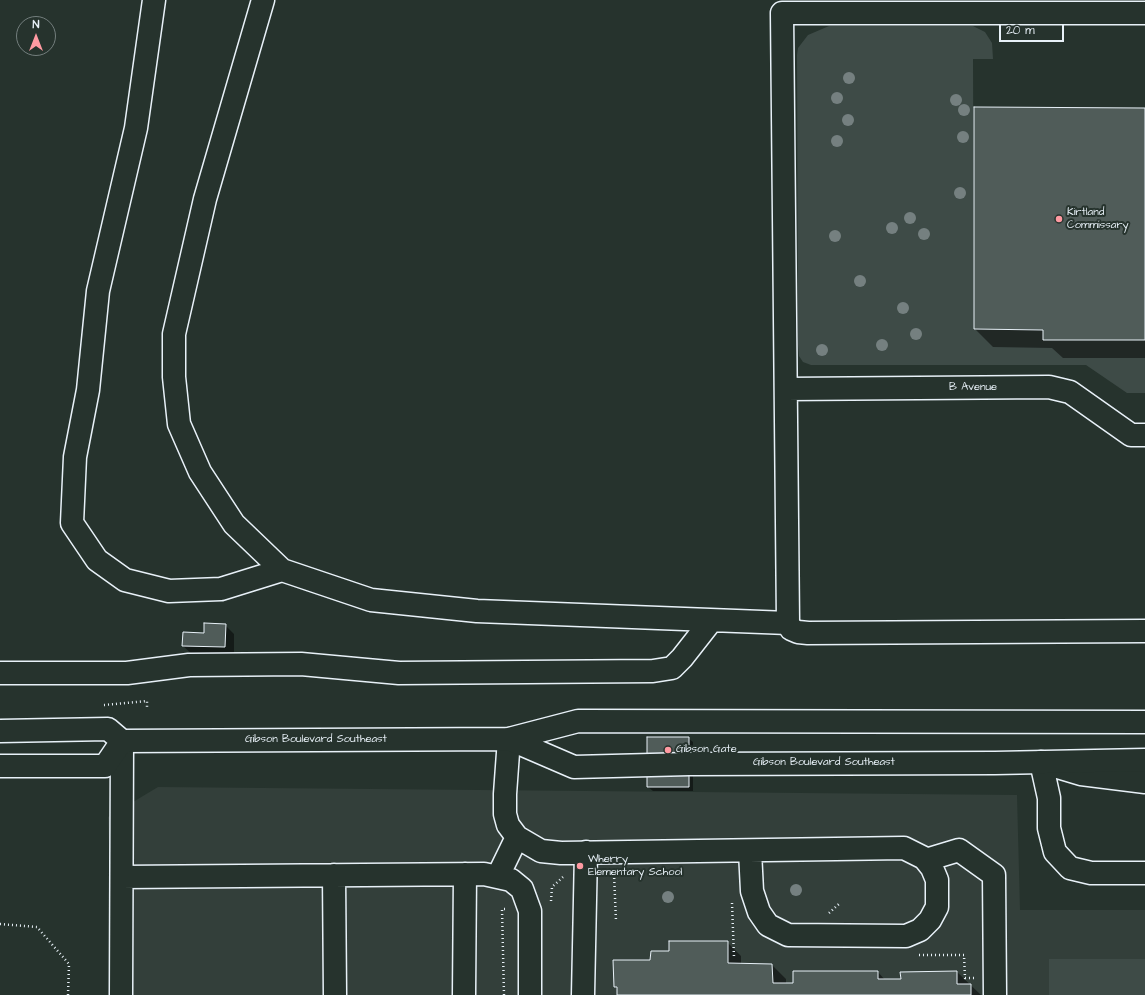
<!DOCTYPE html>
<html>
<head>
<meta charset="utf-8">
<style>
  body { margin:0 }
  #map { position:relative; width:1145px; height:995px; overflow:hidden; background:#26332d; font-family:"Architects Daughter",sans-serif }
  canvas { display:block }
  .north { position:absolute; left:16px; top:16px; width:40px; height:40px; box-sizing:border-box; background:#26332d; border:1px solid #747f7e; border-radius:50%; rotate:0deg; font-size:11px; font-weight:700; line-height:16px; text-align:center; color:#e8f1f8 }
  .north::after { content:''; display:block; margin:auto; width:14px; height:18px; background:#ff9aa2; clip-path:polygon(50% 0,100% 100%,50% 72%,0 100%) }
  .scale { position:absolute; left:999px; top:24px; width:65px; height:18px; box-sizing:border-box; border:2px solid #e8f1f8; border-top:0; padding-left:5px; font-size:12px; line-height:14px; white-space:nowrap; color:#e8f1f8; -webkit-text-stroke:3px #26332d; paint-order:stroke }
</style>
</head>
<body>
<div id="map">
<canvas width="1145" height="995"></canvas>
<div class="north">N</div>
<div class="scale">20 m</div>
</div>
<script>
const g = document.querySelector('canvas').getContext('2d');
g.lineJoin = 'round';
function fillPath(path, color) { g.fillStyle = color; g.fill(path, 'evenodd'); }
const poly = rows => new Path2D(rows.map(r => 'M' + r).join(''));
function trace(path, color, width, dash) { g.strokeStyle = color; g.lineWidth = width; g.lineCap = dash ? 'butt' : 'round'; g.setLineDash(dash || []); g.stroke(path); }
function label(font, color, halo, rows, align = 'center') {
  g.font = font + ' "Architects Daughter",sans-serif'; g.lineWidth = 4; g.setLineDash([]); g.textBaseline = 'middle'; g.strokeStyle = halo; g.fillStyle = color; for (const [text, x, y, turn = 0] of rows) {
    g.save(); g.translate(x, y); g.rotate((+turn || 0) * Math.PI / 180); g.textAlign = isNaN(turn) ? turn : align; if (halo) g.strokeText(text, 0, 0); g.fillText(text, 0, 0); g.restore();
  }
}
fillPath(poly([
  [158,787,1017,795,1020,910,1145,910,1145,995,114,995,108,817]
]), '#333f3a');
fillPath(poly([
  [829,26,973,26,985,32,992,43,993,59,973,59,974,329,1043,330,1145,340,1145,393,1127,393,1086,365,811,365,803,362,799,356,798,345,797,55,798,48,808,35],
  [1049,959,1145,959,1145,995,1049,995]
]), '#3e4b47');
fillPath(poly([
  [1145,109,1145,358,1063,358,1052,348,993,347,975,329],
  [225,625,234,634,234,656,193,655,183,646],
  [688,738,693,742,693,791,653,791,648,787],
  [727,942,741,956,741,964,772,965,786,979,786,984,878,972,885,980,902,980,901,973,957,972,981,995,618,995,618,990,615,987,651,961,670,952]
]), '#0007');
const building = poly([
  [974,107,1145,108,1145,340,1043,340,1043,330,974,329,974,107],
  [204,623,226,624,225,647,182,646,183,632,204,633,204,623],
  [647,737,689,737,689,787,647,787,647,737],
  [669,941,728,941,728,963,772,964,773,983,793,983,793,971,878,971,878,979,901,979,900,972,957,971,957,984,971,984,971,995,617,995,617,987,614,987,613,960,650,960,651,951,669,951,669,941]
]);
fillPath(building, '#505c59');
trace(building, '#e8f1f8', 1);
const minor = poly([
  [154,0,136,128,98,291,88,390,75,457,72,523,97,560,125,580,169,591,221,589,282,570],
  [263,0,205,199,174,334,174,377,179,424,200,472,234,524,282,570,371,600,477,611,788,623],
  [1145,13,782,13,788,623,791,629,798,632,808,633,1145,631],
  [786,389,1049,387,1070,392,1131,435,1145,435],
  [0,673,127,673,189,665,301,664,399,673,653,671,672,668,682,658,711,621],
  [509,739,505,794,505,814,508,825,517,837,541,851,561,853,904,848,924,858,932,868,937,880,937,907,930,920,920,930,906,936,788,935,768,925,759,912,752,891,750,851],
  [1145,782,1081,774,1041,762,1049,798,1049,828,1055,852,1070,868,1091,873,1145,873],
  [926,860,959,850,994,875,995,995],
  [334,875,335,995],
  [498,876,517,837],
  [122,877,484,874,511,880,522,889,530,911,530,995],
  [121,995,122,741],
  [464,995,465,874],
  [583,995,586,852]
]);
const major = poly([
  [0,731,108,729,122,741,509,739,578,721,1145,722],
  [509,739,574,767,689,764,995,763,1145,760],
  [0,766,105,766,122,741]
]);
trace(minor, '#e8f1f8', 25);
trace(major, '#e8f1f8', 25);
trace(poly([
  [104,705,147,701,147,709],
  [614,874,616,921],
  [551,901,552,887,563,877],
  [732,903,734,957],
  [829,913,839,904],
  [0,924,37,927,69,964,68,995],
  [919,955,964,955,965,978,974,978],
  [504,995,502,909,506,909]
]), '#e8f1f8', 2.5, [1, 3]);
trace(minor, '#26332d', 22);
trace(major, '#26332d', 22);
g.fillStyle = '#758080';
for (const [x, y] of [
  [849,78],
  [837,98],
  [956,100],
  [964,110],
  [848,120],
  [963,137],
  [837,141],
  [960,193],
  [910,218],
  [892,228],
  [924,234],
  [835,236],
  [860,281],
  [903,308],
  [916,334],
  [882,345],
  [822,350],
  [796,890],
  [668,897]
]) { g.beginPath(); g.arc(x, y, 6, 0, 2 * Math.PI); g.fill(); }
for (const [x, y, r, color] of [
  [1059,219,4,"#ff9aa2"],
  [668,750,4,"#ff9aa2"],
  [580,866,4,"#ff9aa2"]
]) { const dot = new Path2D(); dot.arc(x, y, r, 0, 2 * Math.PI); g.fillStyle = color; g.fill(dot); trace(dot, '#26332d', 1.5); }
label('11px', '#e8f1f8', '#26332d', [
  ["Kirtland",1067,213],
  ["Commissary",1067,226],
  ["Gibson Gate",676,750],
  ["Wherry",588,860],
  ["Elementary School",588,873]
], 'left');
label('11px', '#e8f1f8', '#26332d', [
  ["B Avenue",973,388],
  ["Gibson Boulevard Southeast",316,740],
  ["Gibson Boulevard Southeast",824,763]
]);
</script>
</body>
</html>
